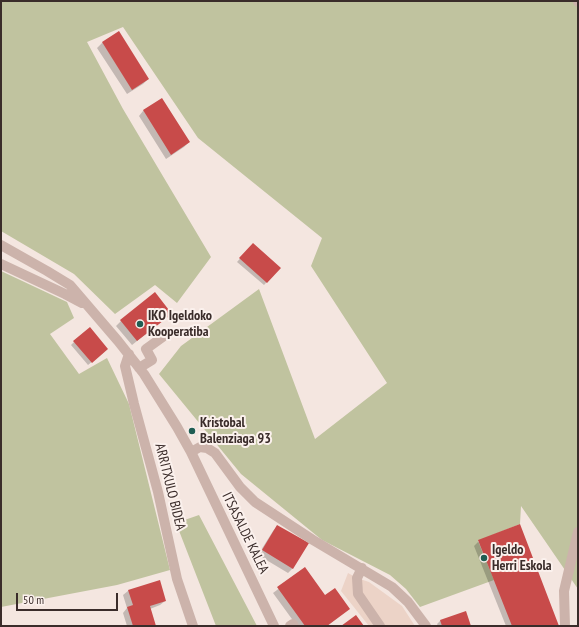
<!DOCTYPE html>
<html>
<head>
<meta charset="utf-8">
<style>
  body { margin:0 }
  #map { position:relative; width:579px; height:627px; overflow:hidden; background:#f4e6e0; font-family:"PT Sans Narrow",sans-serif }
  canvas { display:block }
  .frame { position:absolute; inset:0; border:2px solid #3a2c2a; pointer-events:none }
  .scale { position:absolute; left:16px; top:593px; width:102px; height:18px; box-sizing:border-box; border:2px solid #3a2c2a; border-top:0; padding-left:5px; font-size:12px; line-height:14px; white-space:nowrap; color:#3a2c2a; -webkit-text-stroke:3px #fbf1ed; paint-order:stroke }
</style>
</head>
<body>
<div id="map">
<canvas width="579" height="627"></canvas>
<div class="frame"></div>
<div class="scale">50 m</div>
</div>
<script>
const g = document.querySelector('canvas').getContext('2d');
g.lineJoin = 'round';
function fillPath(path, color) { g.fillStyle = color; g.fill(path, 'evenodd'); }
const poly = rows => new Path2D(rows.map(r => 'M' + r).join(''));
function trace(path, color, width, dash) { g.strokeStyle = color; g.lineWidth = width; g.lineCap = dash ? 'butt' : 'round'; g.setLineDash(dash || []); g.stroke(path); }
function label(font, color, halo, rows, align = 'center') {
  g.font = font + ' "PT Sans Narrow",sans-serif'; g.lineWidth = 4; g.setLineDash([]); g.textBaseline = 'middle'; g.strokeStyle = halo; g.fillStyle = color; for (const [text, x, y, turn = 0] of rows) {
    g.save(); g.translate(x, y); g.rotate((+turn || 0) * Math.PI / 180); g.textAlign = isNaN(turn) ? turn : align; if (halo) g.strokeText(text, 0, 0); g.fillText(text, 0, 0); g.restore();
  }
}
fillPath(poly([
  [1,1,578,1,578,589,521,506,520,524,478,541,494,580,420,607,406,589,390,575,322,540,241,474,159,374,181,346,259,289,315,439,387,383,311,266,322,238,198,138,123,27,87,42,123,109,211,257,177,303,155,285,115,314,74,274,1,231],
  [1,271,67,302,74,318,50,334,79,374,107,358,129,404,170,570,117,585,1,607],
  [199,515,257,626,216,626,176,523]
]), '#c0c39f');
fillPath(poly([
  [348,573,357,578,369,582,402,606,415,626,369,626,341,591]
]), '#ecd3c7');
fillPath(poly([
  [118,33,148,79,143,84,127,94,97,48,102,43],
  [162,99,189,142,184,147,166,159,139,116,143,111],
  [253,244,280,268,264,285,237,262],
  [166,318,132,345,116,326,121,321],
  [74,342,104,352,88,365,71,345],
  [277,526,293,568,288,573,258,555,273,531],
  [479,541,558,626,506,626,474,546],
  [305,569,325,596,348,609,327,626,297,626,273,593],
  [128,591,165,601,160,605,150,609,155,626,127,626,123,613,127,608,123,595],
  [465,612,470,626,438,626,437,624,440,621]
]), '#0003');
fillPath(poly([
  [119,31,149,79,132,90,102,42],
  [162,98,190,142,171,155,143,110],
  [253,243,281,268,267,283,239,258],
  [155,292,172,314,137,341,120,320],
  [90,327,108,349,92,363,73,341],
  [520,524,559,626,512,626,478,540],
  [277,525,309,543,293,569,262,550],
  [305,567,325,595,335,588,350,609,327,626,305,626,277,587],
  [160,580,166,601,150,606,156,626,133,626,127,607,133,605,128,590],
  [466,611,471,626,442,626,440,620],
  [356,615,364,626,341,626]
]), '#c84b4a');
trace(poly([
  [578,1,578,2],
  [1,245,47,271,70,285,118,341,144,374,177,427,191,452,274,626],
  [1,264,65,294,82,303],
  [129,354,125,366,134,404,158,492,177,579,193,626],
  [139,368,152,360,146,349,164,336],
  [191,452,200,447,207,448,215,453,240,487,255,502,313,540,392,587,408,602,426,626],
  [362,568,357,578,358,594,380,626],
  [290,626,293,624,294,626],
  [565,626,564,591,578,532]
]), '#ccb3ab', 10);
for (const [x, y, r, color] of [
  [140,324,4,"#1f5d53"],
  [192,431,4,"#1f5d53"],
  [484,558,4,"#1f5d53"]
]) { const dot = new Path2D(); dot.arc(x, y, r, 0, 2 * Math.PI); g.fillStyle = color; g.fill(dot); trace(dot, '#fbf1ed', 1.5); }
label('bold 14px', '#3a2c2a', '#fbf1ed', [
  ["IKO Igeldoko",148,316],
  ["Kooperatiba",148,332],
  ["Kristobal",200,423],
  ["Balenziaga 93",200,439],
  ["Igeldo",492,550],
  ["Herri Eskola",492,566]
], 'left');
label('14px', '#3a2c2a', '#fbf1ed', [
  ["ARRITXULO BIDEA",170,487,76],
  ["ITSASALDE KALEA",245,533,64]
]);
</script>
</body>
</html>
